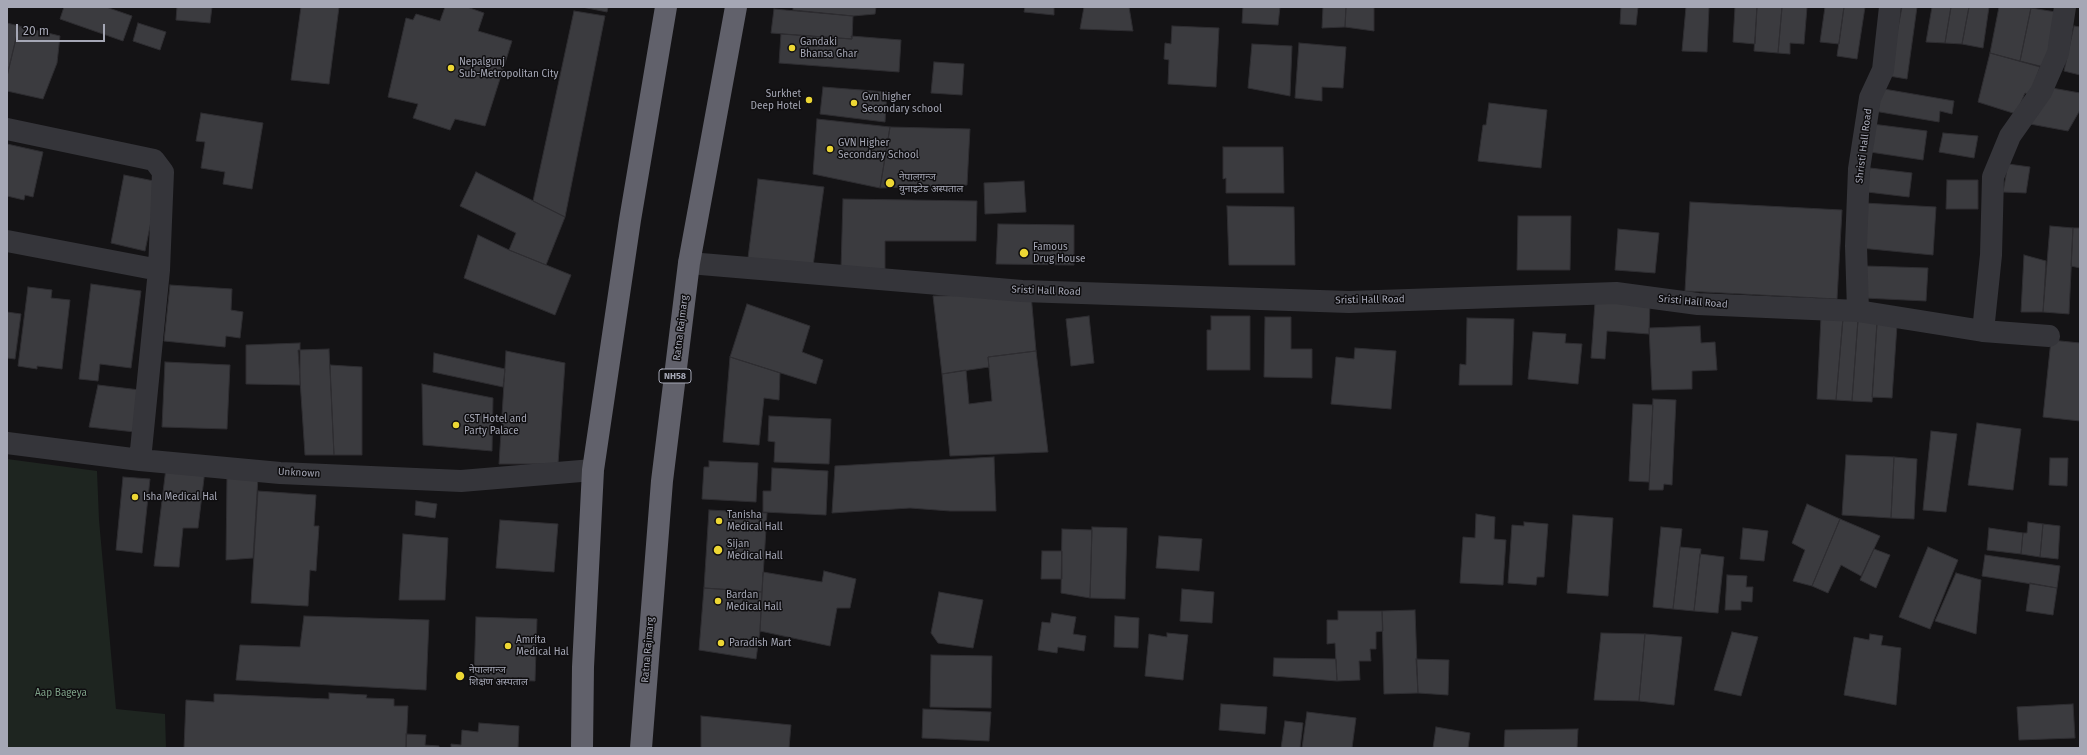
<!DOCTYPE html>
<html>
<head>
<meta charset="utf-8">
<style>
  body { margin:0 }
  #map { position:relative; width:2087px; height:755px; overflow:hidden; background:#141315; font-family:"Fira Sans",sans-serif }
  canvas { display:block }
  .frame { position:absolute; inset:0; border:8px solid #a5a7b5; pointer-events:none }
  .scale { position:absolute; left:16px; top:24px; width:89px; height:18px; box-sizing:border-box; border:2px solid #a5a7b5; border-top:0; padding-left:5px; font-size:12px; line-height:14px; white-space:nowrap; color:#a5a7b5; -webkit-text-stroke:3px #0f0e10; paint-order:stroke }
</style>
</head>
<body>
<div id="map">
<canvas width="2087" height="755"></canvas>
<div class="frame"></div>
<div class="scale">20 m</div>
</div>
<script>
const g = document.querySelector('canvas').getContext('2d');
g.lineJoin = 'round';
function fillPath(path, color) { g.fillStyle = color; g.fill(path, 'evenodd'); }
const poly = rows => new Path2D(rows.map(r => 'M' + r).join(''));
function trace(path, color, width, dash) { g.strokeStyle = color; g.lineWidth = width; g.lineCap = dash ? 'butt' : 'round'; g.setLineDash(dash || []); g.stroke(path); }
function label(font, color, halo, rows, align = 'center') {
  g.font = font + ' "Fira Sans","Noto Sans Devanagari",sans-serif'; g.lineWidth = 3; g.setLineDash([]); g.textBaseline = 'middle'; g.strokeStyle = halo; g.fillStyle = color; for (const [text, x, y, turn = 0] of rows) {
    g.save(); g.translate(x, y); g.rotate((+turn || 0) * Math.PI / 180); g.textAlign = isNaN(turn) ? turn : align; if (halo) g.strokeText(text, 0, 0); g.fillText(text, 0, 0); g.restore();
  }
}
fillPath(poly([
  [7,459,97,471,99,520,116,709,165,714,166,748,7,748]
]), '#1e2520');
const building = poly([
  [64,7,106,7,132,16,123,41,60,19,64,7],
  [177,7,212,7,210,23,176,20,177,7],
  [301,7,339,7,329,84,291,80,301,7],
  [445,7,467,7,484,13,478,31,512,41,485,126,455,119,450,130,413,118,418,104,388,97,406,18,413,20,416,14,440,21,445,7],
  [582,7,608,7,607,12,582,7],
  [793,7,876,7,875,14,853,16,793,10,793,7],
  [1025,7,1054,7,1054,15,1024,12,1025,7],
  [1084,7,1129,7,1133,31,1080,29,1084,7],
  [1243,7,1280,7,1278,25,1242,23,1243,7],
  [1323,7,1346,7,1345,27,1322,28,1323,7],
  [1346,7,1374,7,1374,31,1345,27,1346,7],
  [1621,7,1638,7,1636,25,1620,24,1621,7],
  [1686,7,1709,7,1707,52,1682,51,1686,7],
  [1735,7,1757,7,1755,44,1733,42,1735,7],
  [1757,7,1782,7,1778,53,1754,51,1757,7],
  [1782,7,1807,7,1804,44,1790,43,1790,54,1778,53,1782,7],
  [1825,7,1844,7,1839,44,1820,42,1825,7],
  [1844,7,1865,7,1857,59,1837,56,1844,7],
  [1902,7,1917,7,1907,79,1889,76,1902,7],
  [1932,7,1951,7,1945,43,1926,42,1932,7],
  [1951,7,1969,7,1962,44,1945,43,1951,7],
  [1969,7,1989,7,1983,48,1962,44,1969,7],
  [1999,7,2031,8,2020,61,1990,53,1999,7],
  [2031,8,2056,12,2048,68,2020,61,2031,8],
  [774,9,853,16,852,39,771,33,774,9],
  [574,11,605,16,565,217,533,201,574,11],
  [7,23,19,26,7,76,7,23],
  [138,23,166,32,160,50,133,41,138,23],
  [19,26,60,36,57,63,43,99,7,91,7,76,19,26],
  [1172,26,1219,28,1216,87,1168,84,1169,60,1164,59,1165,43,1171,44,1172,26],
  [2074,26,2080,27,2080,75,2064,71,2074,26],
  [781,34,852,39,851,36,901,40,899,72,779,63,781,34],
  [1299,43,1346,47,1343,88,1322,87,1322,101,1295,98,1299,43],
  [1252,44,1292,46,1290,96,1248,88,1252,44],
  [1990,53,2040,67,2030,95,2025,93,2016,114,1978,102,1990,53],
  [934,62,964,64,962,95,931,93,934,62],
  [823,87,887,92,885,122,820,114,823,87],
  [1878,88,1954,101,1952,114,1940,111,1939,122,1874,111,1878,88],
  [2052,88,2080,93,2080,110,2068,131,2030,124,2052,88],
  [1489,103,1547,110,1541,168,1478,161,1483,125,1486,125,1489,103],
  [201,113,263,123,252,189,223,184,225,172,201,168,205,142,196,141,201,113],
  [817,119,890,127,880,188,813,174,817,119],
  [1872,124,1927,131,1923,160,1870,152,1872,124],
  [890,127,970,129,967,185,880,188,890,127],
  [1943,133,1978,136,1974,158,1939,152,1943,133],
  [7,144,43,152,33,197,25,195,24,200,7,196,7,144],
  [1223,147,1283,147,1284,193,1226,193,1226,178,1223,179,1223,147],
  [2008,164,2030,167,2026,193,2003,192,2008,164],
  [1870,168,1912,173,1909,197,1867,192,1870,168],
  [476,172,565,217,546,265,509,250,516,233,460,206,476,172],
  [124,175,159,182,145,251,111,243,124,175],
  [758,179,824,187,813,266,748,258,758,179],
  [1947,180,1978,180,1978,209,1946,209,1947,180],
  [1024,181,1026,212,985,214,984,183,1024,181],
  [843,199,977,201,976,241,885,241,885,269,841,269,843,199],
  [1690,202,1842,210,1837,299,1685,291,1690,202],
  [1864,203,1936,207,1933,255,1860,248,1864,203],
  [1227,206,1294,207,1295,265,1229,265,1227,206],
  [1518,216,1571,216,1570,270,1517,270,1518,216],
  [998,224,1074,225,1074,265,996,264,998,224],
  [2050,226,2073,228,2069,314,2043,312,2050,226],
  [2073,228,2080,228,2080,268,2071,266,2073,228],
  [1618,229,1659,233,1655,273,1615,270,1618,229],
  [478,235,509,250,571,275,555,315,464,278,478,235],
  [2024,255,2046,261,2043,312,2021,312,2024,255],
  [1866,266,1928,268,1926,301,1864,298,1866,266],
  [91,284,141,291,131,368,100,364,98,381,79,379,91,284],
  [170,285,232,289,231,310,243,312,240,338,226,336,225,347,164,341,170,285],
  [28,287,52,290,51,298,70,300,62,369,37,366,37,369,18,366,28,287],
  [1031,294,1036,351,988,357,989,367,942,374,933,296,1031,294],
  [1650,301,1649,334,1607,331,1605,359,1591,358,1595,302,1650,301],
  [747,304,810,326,802,352,823,360,816,384,730,357,747,304],
  [7,312,21,314,15,359,7,358,7,312],
  [1089,316,1094,363,1071,366,1066,319,1089,316],
  [1211,316,1250,316,1250,370,1207,370,1207,330,1211,330,1211,316],
  [1265,317,1291,317,1291,349,1312,349,1312,378,1264,377,1265,317],
  [1821,317,1843,318,1836,400,1817,399,1821,317],
  [1467,318,1514,319,1512,385,1459,385,1460,364,1466,365,1467,318],
  [1843,318,1858,320,1852,401,1836,400,1843,318],
  [1858,320,1877,323,1872,402,1852,401,1858,320],
  [1877,323,1897,325,1892,398,1872,397,1877,323],
  [1700,326,1701,343,1715,342,1717,370,1692,371,1692,389,1652,390,1649,328,1700,326],
  [1533,332,1566,334,1565,343,1582,344,1578,384,1528,379,1533,332],
  [2051,340,2080,343,2080,421,2043,417,2051,340],
  [300,343,300,385,246,384,246,345,300,343],
  [1355,348,1396,351,1391,409,1331,404,1336,357,1354,359,1355,348],
  [329,349,334,455,305,455,298,350,329,349],
  [506,351,565,363,558,464,499,464,506,351],
  [1036,351,1048,452,950,456,942,374,966,370,969,404,992,401,988,357,1036,351],
  [434,353,505,369,503,387,433,372,434,353],
  [730,357,780,373,779,400,764,398,759,445,723,442,730,357],
  [165,362,230,365,227,429,162,427,165,362],
  [330,365,362,367,362,455,334,455,330,365],
  [422,384,493,398,492,451,423,445,422,384],
  [98,385,140,390,135,432,89,427,98,385],
  [1653,399,1676,400,1672,485,1664,484,1663,490,1649,490,1653,399],
  [1633,404,1653,405,1649,482,1629,481,1633,404],
  [769,416,831,419,829,464,774,462,775,442,768,441,769,416],
  [1977,423,2021,429,2013,490,1968,485,1977,423],
  [1931,431,1957,434,1946,512,1923,510,1931,431],
  [1846,455,1894,457,1891,518,1842,515,1846,455],
  [994,457,996,511,950,511,910,508,832,513,835,466,994,457],
  [1894,457,1917,459,1914,519,1891,518,1894,457],
  [2050,458,2068,458,2067,486,2049,485,2050,458],
  [709,461,758,463,756,502,702,499,704,467,709,467,709,461],
  [166,468,205,470,198,528,183,528,179,567,154,566,166,468],
  [772,468,828,471,826,515,763,512,763,491,771,491,772,468],
  [227,476,258,477,253,558,226,560,227,476],
  [123,477,150,479,142,553,116,550,123,477],
  [258,491,316,495,314,526,319,526,316,571,310,570,308,606,251,603,258,491],
  [416,501,437,504,435,518,415,515,416,501],
  [1807,504,1840,519,1812,586,1793,581,1805,550,1792,543,1807,504],
  [709,510,767,513,762,592,704,588,709,510],
  [1476,514,1495,517,1494,539,1506,540,1503,585,1460,583,1463,537,1475,538,1476,514],
  [1573,515,1613,518,1608,596,1567,593,1573,515],
  [1840,519,1880,536,1861,576,1841,565,1828,593,1812,586,1840,519],
  [500,520,558,524,554,572,496,568,500,520],
  [1524,522,1548,524,1544,577,1537,577,1536,585,1508,583,1512,525,1524,526,1524,522],
  [2028,522,2043,524,2040,557,2021,554,2023,533,2027,533,2028,522],
  [2043,524,2060,526,2058,559,2040,557,2043,524],
  [1092,527,1127,528,1125,599,1090,598,1092,527],
  [1661,527,1682,529,1673,609,1653,607,1661,527],
  [1743,528,1768,531,1764,561,1740,559,1743,528],
  [1989,528,2023,533,2021,554,1987,550,1989,528],
  [1062,529,1092,530,1090,598,1061,593,1062,529],
  [403,534,448,538,445,600,399,600,403,534],
  [1159,536,1202,539,1199,571,1156,568,1159,536],
  [1680,547,1701,549,1694,611,1673,609,1680,547],
  [1928,547,1958,560,1930,629,1899,617,1928,547],
  [1874,549,1890,555,1876,588,1860,580,1874,549],
  [1042,551,1062,551,1062,579,1041,579,1042,551],
  [1700,554,1724,557,1718,613,1694,611,1700,554],
  [1985,555,2060,566,2057,588,1982,576,1985,555],
  [824,571,856,579,850,608,837,608,830,646,760,631,763,572,822,582,824,571],
  [1956,573,1981,580,1976,634,1935,621,1956,573],
  [1727,575,1747,576,1746,587,1753,587,1752,602,1741,601,1741,610,1725,610,1727,575],
  [2030,583,2057,588,2053,615,2026,611,2030,583],
  [704,588,762,592,760,631,756,659,699,650,704,588],
  [1182,589,1214,592,1212,623,1180,621,1182,589],
  [939,592,983,600,973,648,938,643,931,633,939,592],
  [1415,610,1418,693,1384,694,1382,611,1415,610],
  [1338,611,1382,611,1383,631,1376,632,1376,649,1370,649,1371,661,1359,661,1360,680,1337,681,1335,643,1327,644,1327,620,1338,620,1338,611],
  [1052,613,1076,617,1073,634,1086,636,1084,651,1058,647,1057,653,1038,650,1042,622,1050,623,1052,613],
  [304,616,429,620,426,690,236,680,240,645,300,647,304,616],
  [1115,616,1139,618,1138,648,1114,647,1115,616],
  [476,617,537,619,535,681,474,679,476,617],
  [1732,632,1758,637,1741,696,1714,690,1732,632],
  [1167,633,1188,635,1183,680,1145,676,1149,634,1167,637,1167,633],
  [1601,633,1645,634,1639,701,1594,700,1601,633],
  [1645,634,1682,637,1674,705,1639,701,1645,634],
  [1870,634,1883,636,1881,645,1901,648,1896,705,1844,695,1854,637,1869,640,1870,634],
  [931,655,992,656,991,708,930,707,931,655],
  [1274,658,1336,659,1337,681,1273,676,1274,658],
  [1416,659,1449,660,1448,695,1418,693,1416,659],
  [329,693,367,695,366,698,394,699,394,706,408,706,406,748,184,748,186,700,214,702,214,694,329,699,329,693],
  [1221,704,1267,707,1265,734,1219,730,1221,704],
  [2073,704,2075,738,2019,740,2017,707,2073,704],
  [923,709,991,712,989,741,922,738,923,709],
  [1307,712,1356,718,1352,748,1302,748,1307,712],
  [701,716,791,725,789,748,701,748,701,716],
  [1285,721,1303,723,1300,748,1281,748,1285,721],
  [479,723,519,726,518,748,451,748,451,744,461,745,462,730,478,732,479,723],
  [1436,727,1470,733,1468,748,1433,748,1436,727],
  [1578,729,1577,748,1504,748,1505,730,1578,729],
  [406,734,426,735,425,745,439,746,439,748,406,748,406,734]
]);
fillPath(building, '#3b3b3f');
trace(building, '#2e2d31', 1);
trace(poly([
  [7,129,154,160,163,172,159,270],
  [7,241,159,270,140,460],
  [689,263,1022,291,1349,302,1616,293,1698,304,1858,311,1983,331,2049,336],
  [1858,311,1856,246,1859,169,1870,98,1883,70,1890,7],
  [1983,331,1991,255,1993,177,2010,136,2041,92,2058,53,2065,7],
  [7,443,140,460,280,473,461,481,593,470]
]), '#35353a', 22);
trace(poly([
  [582,748,583,667,593,470,630,220,666,7],
  [641,748,662,481,689,263,736,7]
]), '#61616b', 22);
for (const [x, y, r, color] of [
  [792,48,4,"#edd734"],
  [451,68,4,"#edd734"],
  [809,100,4,"#edd734"],
  [854,103,4,"#edd734"],
  [830,149,4,"#edd734"],
  [890,183,5,"#edd734"],
  [1024,253,5,"#edd734"],
  [456,425,4,"#edd734"],
  [135,497,4,"#edd734"],
  [719,521,4,"#edd734"],
  [718,550,5,"#edd734"],
  [718,601,4,"#edd734"],
  [721,643,4,"#edd734"],
  [508,646,4,"#edd734"],
  [460,676,5,"#edd734"]
]) { const dot = new Path2D(); dot.arc(x, y, r, 0, 2 * Math.PI); g.fillStyle = color; g.fill(dot); trace(dot, '#0f0e10', 1.5); }
for (const [x, y, w] of [
  [675,376,32]
]) { const box = new Path2D(); box.roundRect(x - w / 2, y - 7, w, 14, 3); g.fillStyle = '#0f0e10'; g.fill(box); trace(box, '#a5a7b5', 1); }
label('bold 9px', '#a5a7b5', null, [
  ["NH58",675,376]
]);
label('10px', '#a5a7b5', '#0f0e10', [
  ["Gandaki",800,42],
  ["Bhansa Ghar",800,54],
  ["Nepalgunj",459,62],
  ["Sub-Metropolitan City",459,74],
  ["Surkhet",801,94,"right"],
  ["Deep Hotel",801,106,"right"],
  ["Gvn higher",862,97],
  ["Secondary school",862,109],
  ["GVN Higher",838,143],
  ["Secondary School",838,155],
  ["नेपालगन्ज",899,177],
  ["युनाइटेड अस्पताल",899,189],
  ["Famous",1033,247],
  ["Drug House",1033,259],
  ["CST Hotel and",464,419],
  ["Party Palace",464,431],
  ["Isha Medical Hal",143,497],
  ["Tanisha",727,515],
  ["Medical Hall",727,527],
  ["Sijan",727,544],
  ["Medical Hall",727,556],
  ["Bardan",726,595],
  ["Medical Hall",726,607],
  ["Amrita",516,640],
  ["Medical Hal",516,652],
  ["Paradish Mart",729,643],
  ["नेपालगन्ज",469,670],
  ["शिक्षण अस्पताल",469,682]
], 'left');
label('10px', '#a5a7b5', '#0f0e10', [
  ["Shristi Hall Road",1864,146,-83],
  ["Sristi Hall Road",1046,291,2],
  ["Sristi Hall Road",1370,300,-1],
  ["Sristi Hall Road",1693,302,5],
  ["Ratna Rajmarg",681,328,-83],
  ["Unknown",299,473,3],
  ["Ratna Rajmarg",648,650,-85]
]);
label('10px', '#7da087', '#0f0e10', [
  ["Aap Bageya",61,693]
]);
</script>
</body>
</html>
